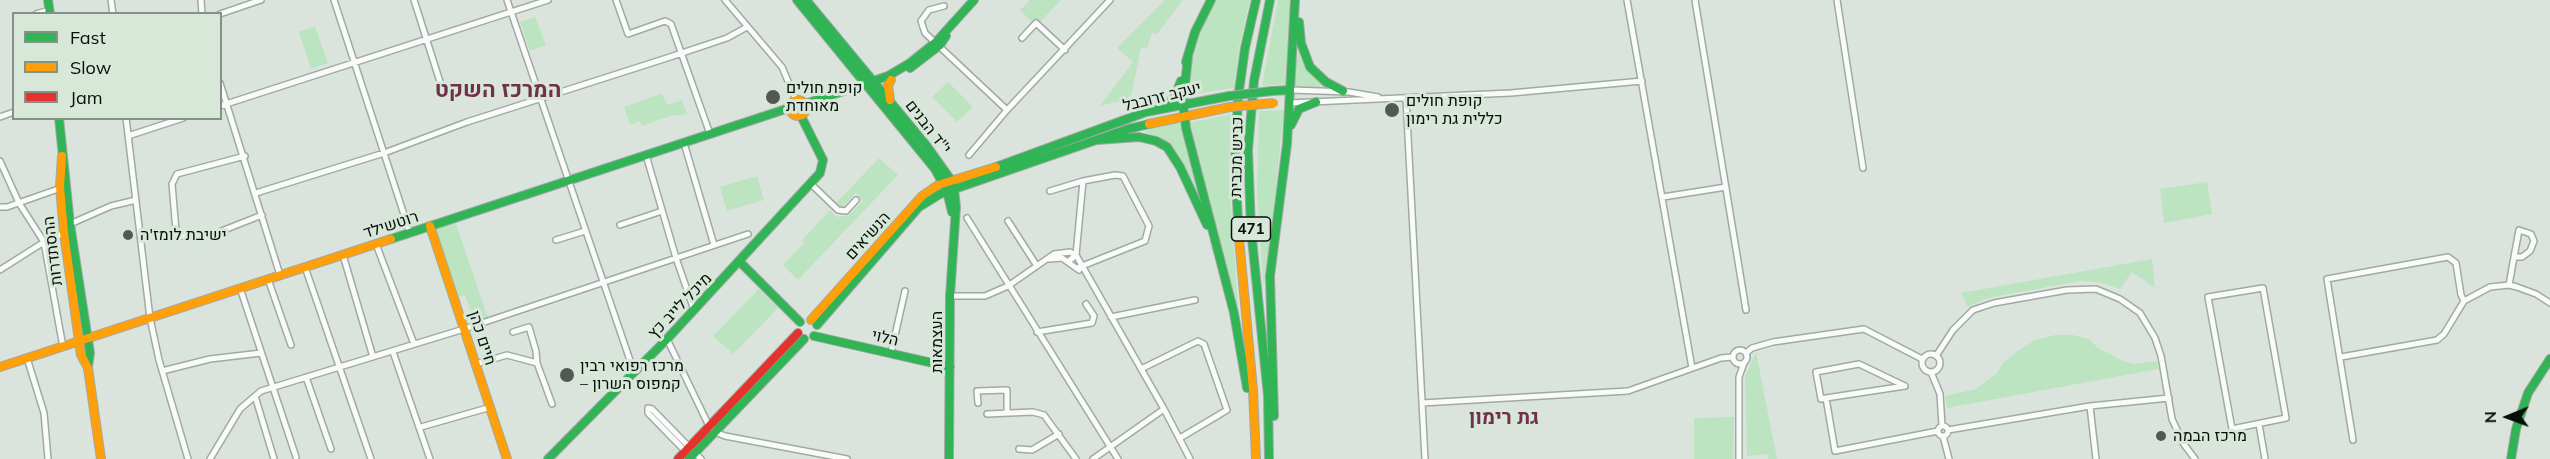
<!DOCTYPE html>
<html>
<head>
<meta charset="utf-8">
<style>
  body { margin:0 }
  #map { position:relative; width:2550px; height:459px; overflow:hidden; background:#dae4dc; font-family:Mulish,sans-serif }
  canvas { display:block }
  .legend { position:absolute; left:12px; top:12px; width:210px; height:108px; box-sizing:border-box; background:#d7e7d8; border:2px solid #859086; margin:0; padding:8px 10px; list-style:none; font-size:18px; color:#090e0a }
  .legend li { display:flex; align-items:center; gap:12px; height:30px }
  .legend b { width:30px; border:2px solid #859086 }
  .north { position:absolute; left:2478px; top:387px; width:60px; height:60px; -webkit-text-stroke:4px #d7e7d8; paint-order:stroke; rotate:269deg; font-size:16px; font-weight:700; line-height:24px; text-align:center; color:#090e0a }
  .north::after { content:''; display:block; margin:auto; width:21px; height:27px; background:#090e0a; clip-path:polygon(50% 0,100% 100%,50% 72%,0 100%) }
</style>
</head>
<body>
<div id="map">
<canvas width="2550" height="459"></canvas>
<ul class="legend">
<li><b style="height:8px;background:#30b455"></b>Fast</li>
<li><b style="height:8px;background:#ff9f0a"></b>Slow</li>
<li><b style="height:8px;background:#e5322d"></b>Jam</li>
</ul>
<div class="north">N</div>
</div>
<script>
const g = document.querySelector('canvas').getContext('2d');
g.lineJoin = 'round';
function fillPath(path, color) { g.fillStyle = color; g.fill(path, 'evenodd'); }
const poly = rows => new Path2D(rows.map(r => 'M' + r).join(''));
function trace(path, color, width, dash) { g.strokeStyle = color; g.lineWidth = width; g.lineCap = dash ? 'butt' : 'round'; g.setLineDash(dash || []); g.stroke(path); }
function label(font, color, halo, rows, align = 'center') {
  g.font = font + ' Mulish,Heebo,sans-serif'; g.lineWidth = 6; g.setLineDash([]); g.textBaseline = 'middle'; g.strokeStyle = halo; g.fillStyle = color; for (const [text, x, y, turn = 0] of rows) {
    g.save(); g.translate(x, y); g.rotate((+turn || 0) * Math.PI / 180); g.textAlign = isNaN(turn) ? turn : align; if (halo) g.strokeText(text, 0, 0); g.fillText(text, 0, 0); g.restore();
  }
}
fillPath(poly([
  [1030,0,1061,0,1039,23,1035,20,1033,23,1020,10],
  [1165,0,1183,0,1157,34,1152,33,1147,49,1141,47,1132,93,1127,99,1100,106,1133,62,1117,48],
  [1216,0,1250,0,1239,48,1234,88,1187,95,1189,64,1201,27],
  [1278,0,1291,0,1285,84,1262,86],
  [535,17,546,45,530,51,520,22],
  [315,26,328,63,311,69,299,32],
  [1296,33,1327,85,1326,88,1292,88],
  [948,82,973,107,957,122,932,97],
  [662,93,667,105,682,100,687,114,670,116,642,126,640,121,630,125,624,107],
  [1284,110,1266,283,1263,283,1257,191,1259,111],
  [1231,114,1229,176,1238,307,1236,308,1187,123],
  [1176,123,1183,125,1201,197,1198,199,1191,179,1173,148,1161,139,1143,131],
  [879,158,898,175,798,280,783,265,804,243,802,240,830,210,837,217,849,215,863,201,856,193,842,208,836,203],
  [757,176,764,200,727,211,720,187],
  [2207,182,2212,214,2164,223,2160,189],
  [454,218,489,321,476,326,465,295,454,298,430,226],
  [2152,259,2155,288,2132,272,2120,289,2099,282,2080,281,1988,298,1968,307,1961,293],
  [759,289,778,308,733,354,713,336],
  [2055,335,2073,335,2089,339,2098,348,2123,361,2135,364,2157,361,2158,369,1947,408,1945,396,1976,389,1997,373,2003,363,2019,350,2035,340],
  [1756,352,1777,459,1768,459,1767,454,1747,456,1745,377],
  [1734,417,1733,459,1694,459,1694,418]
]), '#bde4c0');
const street = poly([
  [111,0,113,14],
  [201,0,202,14],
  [334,0,410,233],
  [414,0,442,88],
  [507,0,634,372],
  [616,0,628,34,665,21,671,24,710,134],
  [725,0,782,67,796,100],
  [1627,0,1692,368],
  [1695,0,1746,310],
  [1837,0,1863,168],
  [944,6,929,10,921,21,925,33,1007,110],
  [36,14,49,10],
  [220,14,261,0],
  [1022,38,1036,23,1065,50],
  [220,83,280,275],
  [1290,90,1349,92,1378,97],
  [1406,98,1425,459],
  [1289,103,1511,93,1642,81],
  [220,106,548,0],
  [0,117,14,112],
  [126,118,150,318,159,360,188,459],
  [128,136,183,118],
  [684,143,714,245],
  [646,155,676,258,694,310],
  [969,155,1007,110,1110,0],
  [245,156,177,174,172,184,176,231,182,236,192,238,219,232,262,215],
  [0,161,19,203,44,242,63,347],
  [811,184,838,210,846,211,856,200],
  [1050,191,1083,181,1115,175,1123,176,1149,226,1145,241,1077,268],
  [256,193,384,153,467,122,667,58,727,38,747,27],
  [1663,197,1726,187],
  [0,207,7,207,61,188],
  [967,218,1118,459],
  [1008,221,1037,266],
  [70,224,111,206,136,200],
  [620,225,662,211],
  [556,240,585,231],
  [376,244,414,344],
  [343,255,373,357],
  [1050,259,1062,258,1079,270],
  [1069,261,1076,255,1083,181],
  [305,267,371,459],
  [0,270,44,242,64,233],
  [268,279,291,345],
  [2509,285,2514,257,2519,230,2531,234,2534,241,2530,251,2522,257,2514,257],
  [240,288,296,457],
  [2263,288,2286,418,2232,429,2208,297,2263,288],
  [950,296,985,296,1008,286,1054,254,1070,252,1076,255,1164,409,1190,459],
  [1111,317,1195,300],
  [1037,332,1092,323,1094,316,1086,304],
  [667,339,709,426,715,432,725,436,847,459],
  '1733 357a7 7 0 1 1 14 0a7 7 0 1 1-14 0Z',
  [393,352,430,459],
  [891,353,905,291],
  [1746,353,1752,348,1773,342,1864,329,1922,359],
  '1922 363a9 9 0 1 1 18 0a9 9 0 1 1-18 0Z',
  [1936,356,1953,330,1973,310,1994,303,2067,290,2096,289,2120,299,2140,313,2155,338,2161,356,2172,419,2183,443,2195,459],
  [2341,357,2437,340,2444,334,2464,301,2490,287,2509,285,2517,287,2536,294,2550,303],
  [27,358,44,413,48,459],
  [537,363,552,404],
  [476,364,507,355,537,363,536,351,529,327,513,332],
  [1141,369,1198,341,1204,344,1227,410,1180,438],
  [162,371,210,359,261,353],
  [1931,372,1940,394,1942,426],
  [306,377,331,449],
  [255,396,274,459],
  [1826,398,1905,386,1859,364,1816,372,1821,399,1826,398,1835,451,1938,431],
  [978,403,977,391,1007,390,1007,413],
  [1422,403,1628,391,1721,358,1733,357],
  [2090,406,2096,459],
  [987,414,1033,412,1044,415,1076,459],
  [2259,424,2265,459],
  '1938 431a5 5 0 1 1 10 0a5 5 0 1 1-10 0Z',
  [421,427,491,407],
  [1948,430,2090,406,2169,398],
  [1943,436,1949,459],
  [2353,440,2327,279,2448,257,2456,263,2461,295,2464,301],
  [1019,449,1032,450,1059,434],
  [688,454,648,413,648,408,652,409,701,459],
  [210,459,240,409,261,391,464,329,748,234],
  [1093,459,1164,409],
  [1739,459,1739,377,1744,363]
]);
const fast = poly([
  [48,0,50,14],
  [797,0,935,169,947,191,952,212],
  [806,0,926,145,951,180,954,189,956,207,950,296,949,459],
  [1299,22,1301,43,1310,67,1326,82,1343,91],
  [1188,57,1183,103,1186,128,1234,313,1247,388],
  [1186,62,1195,32,1211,0],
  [910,68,940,45,946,36],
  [1272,91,1290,90],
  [805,104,888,76,910,63,936,42,974,0],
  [1163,108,1174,98,1181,81],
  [59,118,70,224,90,353,88,366],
  [1291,125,1299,109,1316,102],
  [1097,140,1139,137,1156,141,1167,147,1180,167,1207,225],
  [996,167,1146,112,1229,96],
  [1239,238,1235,166,1238,98,1245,48,1256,0],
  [391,239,789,108],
  [740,262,800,322],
  [817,325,919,207,940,194,1128,129,1149,124],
  [814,336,950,367],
  [1274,416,1270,276,1287,144,1295,0],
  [548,459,667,339,820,173,823,160,801,116],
  [689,459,804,339],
  [1269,459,1268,396,1251,229,1248,150,1254,81,1270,0],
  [2511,459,2516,429,2528,393,2550,359]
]);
const slow = poly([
  '790 108a8 8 0 1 1 16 0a8 8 0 1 1-16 0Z',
  [890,100,888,85,891,80],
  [1149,124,1230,107],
  [62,156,60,187,64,233,81,355,88,368,101,459],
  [430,226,507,459],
  [1239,238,1253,390,1256,459],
  [811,320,922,196,938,185,996,167],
  [0,367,391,239]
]);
const jam = poly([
  [678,459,798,333]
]);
trace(street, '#a2a9a3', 8);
trace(fast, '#a2a9a3', 10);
trace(slow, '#a2a9a3', 10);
trace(jam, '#a2a9a3', 10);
trace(street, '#f9fbfa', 5);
trace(fast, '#30b455', 8);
trace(slow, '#ff9f0a', 8);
trace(jam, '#e5322d', 8);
const fastBridge = poly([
  [1229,96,1272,91]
]);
const slowBridge = poly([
  [1230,107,1274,103]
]);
trace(fastBridge, '#a2a9a3', 10, []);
trace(slowBridge, '#a2a9a3', 10, []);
trace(fastBridge, '#30b455', 8);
trace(slowBridge, '#ff9f0a', 8);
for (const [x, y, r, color] of [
  [773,97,8,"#525954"],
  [1392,110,8,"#525954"],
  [128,235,6,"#525954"],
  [567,375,8,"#525954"],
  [2161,436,6,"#525954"]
]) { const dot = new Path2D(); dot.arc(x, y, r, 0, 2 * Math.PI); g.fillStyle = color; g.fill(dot); trace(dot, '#d7e7d8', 2); }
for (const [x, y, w] of [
  [1251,229,39]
]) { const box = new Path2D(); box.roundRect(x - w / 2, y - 12, w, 24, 4.5); g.fillStyle = '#d7e7d8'; g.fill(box); trace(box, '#090e0a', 1.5); }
label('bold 15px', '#090e0a', null, [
  ["471",1251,229]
]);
label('16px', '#090e0a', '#d7e7d8', [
  ["קופת חולים",786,88],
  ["מאוחדת",786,106],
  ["קופת חולים",1406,101],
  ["כללית גת רימון",1406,119],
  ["ישיבת לומז'ה",140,235],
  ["מרכז רפואי רבין",580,366],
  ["– קמפוס השרון",580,384],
  ["מרכז הבמה",2173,436]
], 'left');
label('16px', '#090e0a', '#d7e7d8', [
  ["יעקב זרובבל",1162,97,-14],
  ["י''ד הבנים",928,127,52],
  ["כביש מכבית",1237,157,-89],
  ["רוטשילד",391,225,-18],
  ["הנשיאים",868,236,-48],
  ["ההסתדרות",53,251,-97],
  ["מיכל לייב כץ",680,306,-46],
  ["חיים כהן",482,338,72],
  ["הלוי",885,338,13],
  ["העצמאות",937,342,-90]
]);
label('bold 20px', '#73304e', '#d7e7d8', [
  ["גת רימון",1504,418]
]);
label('bold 22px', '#73304e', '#d7e7d8', [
  ["המרכז השקט",498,90]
]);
</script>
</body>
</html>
